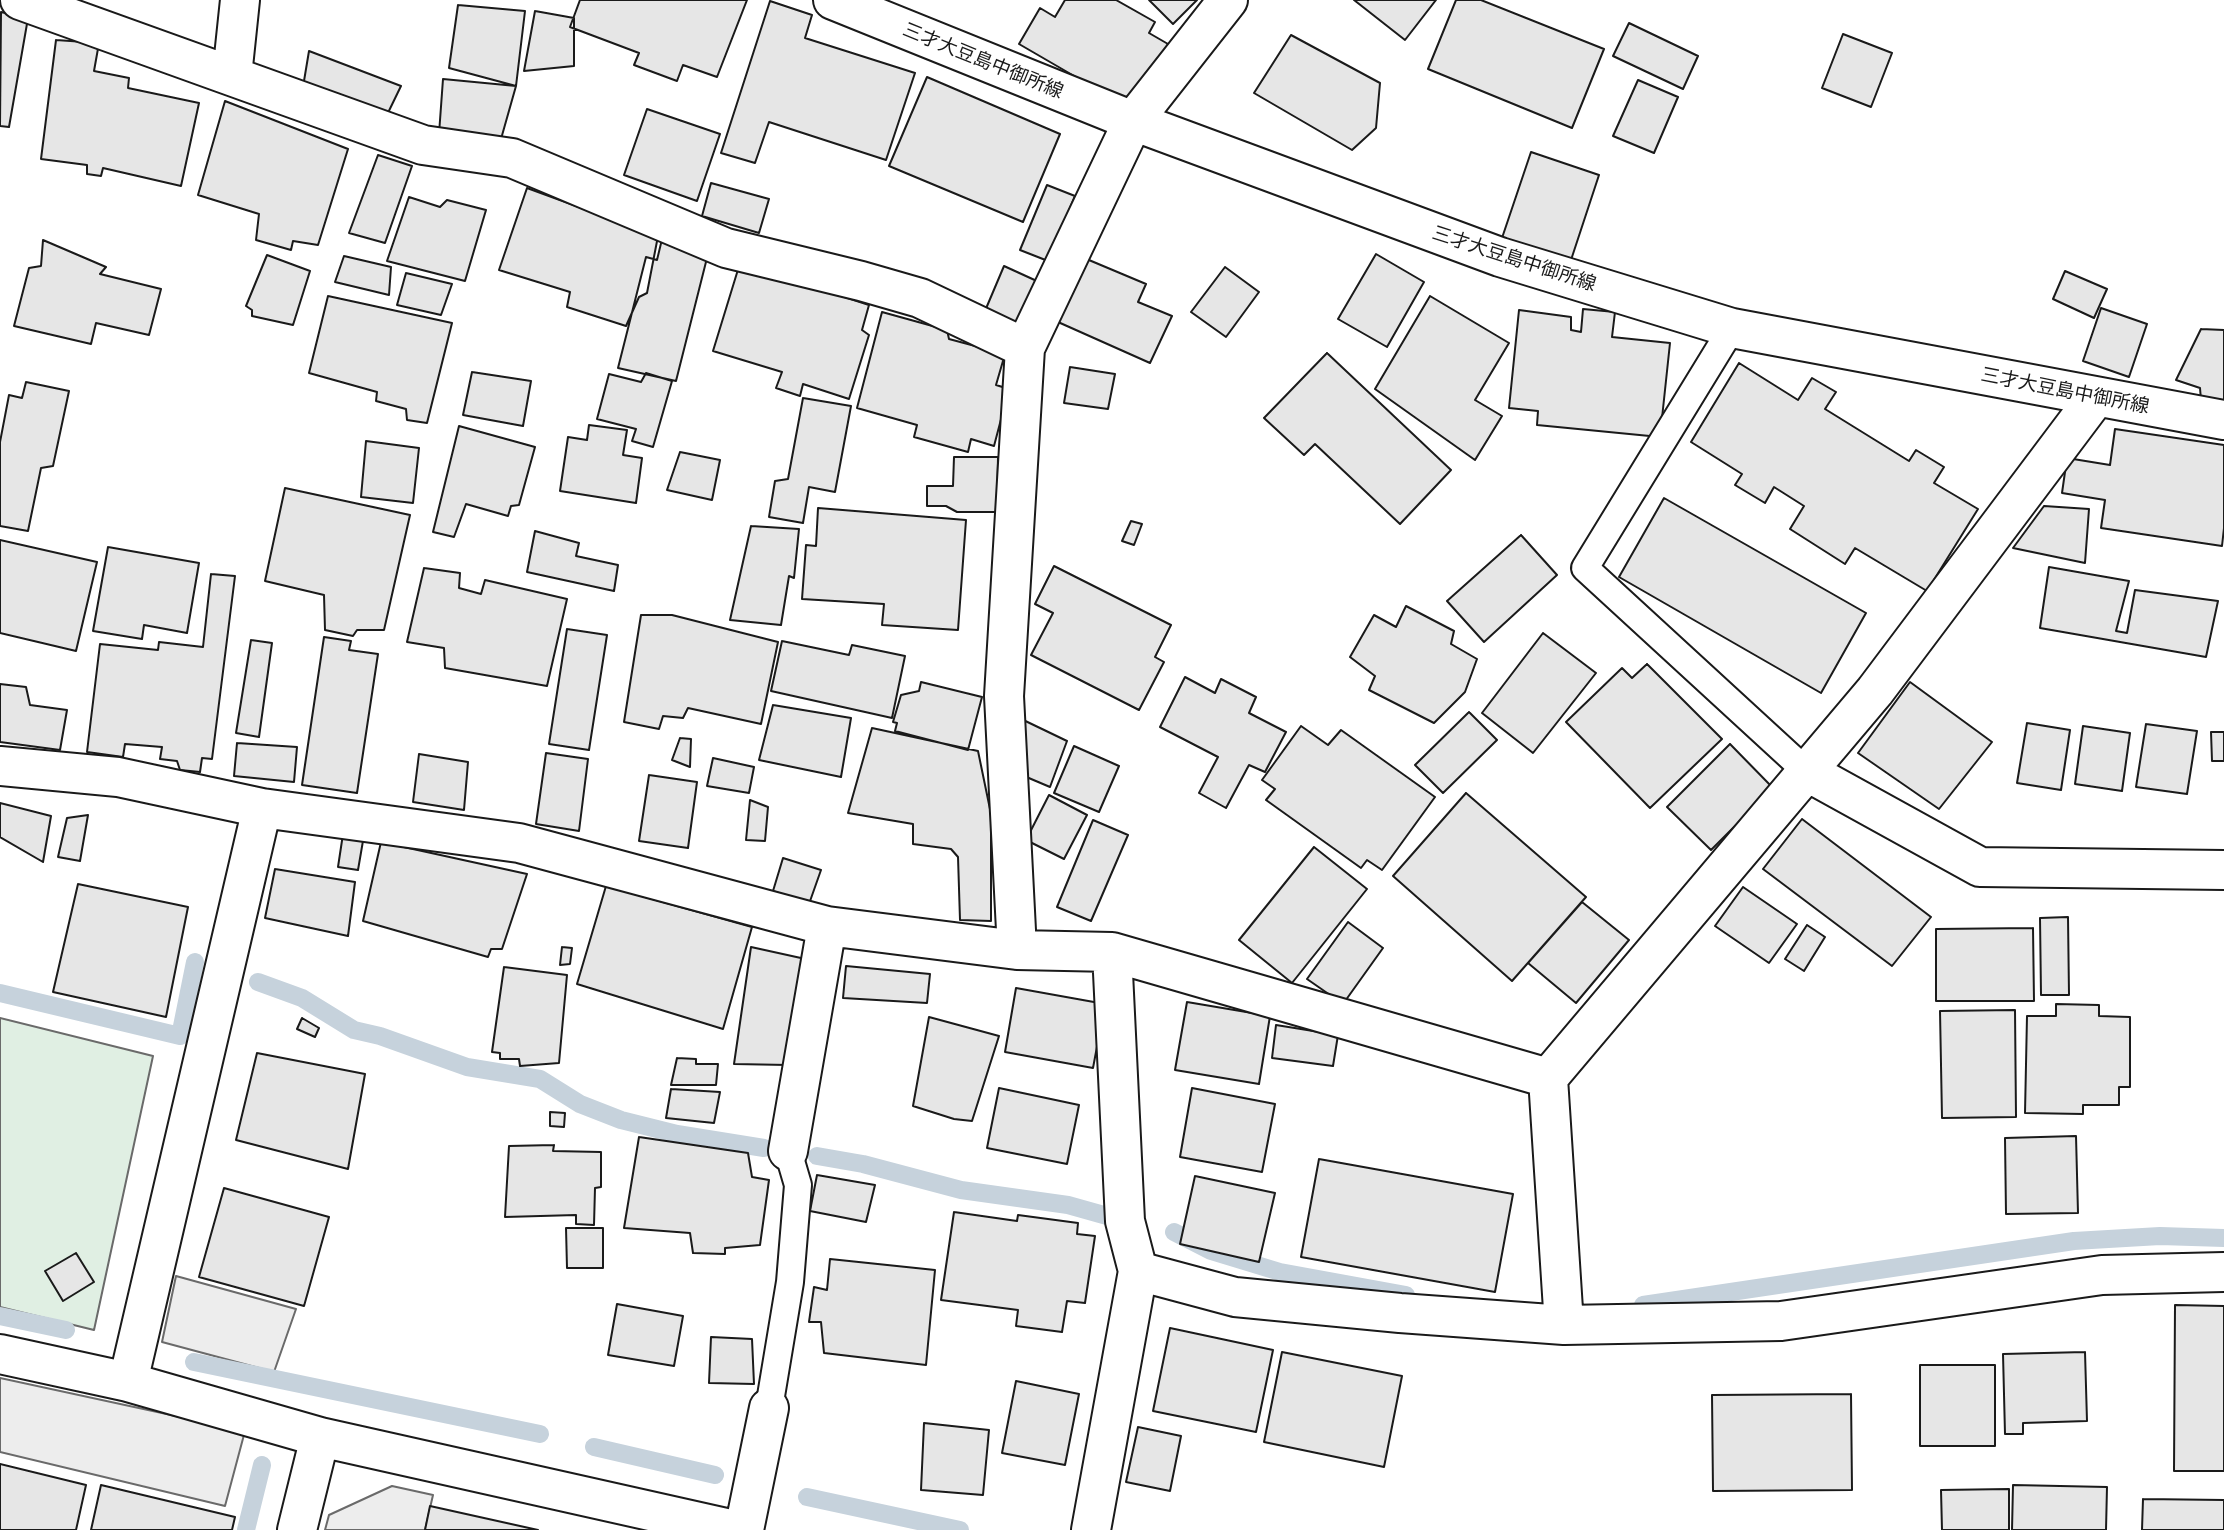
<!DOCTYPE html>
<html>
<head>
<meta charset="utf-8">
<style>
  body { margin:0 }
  canvas { display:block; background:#fff }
</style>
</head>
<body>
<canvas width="2224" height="1530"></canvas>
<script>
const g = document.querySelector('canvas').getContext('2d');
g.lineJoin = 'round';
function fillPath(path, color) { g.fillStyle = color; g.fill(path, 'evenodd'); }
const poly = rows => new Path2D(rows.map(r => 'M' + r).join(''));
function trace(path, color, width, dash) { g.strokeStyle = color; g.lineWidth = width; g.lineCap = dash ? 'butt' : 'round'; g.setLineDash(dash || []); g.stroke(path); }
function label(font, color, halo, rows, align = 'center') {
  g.font = font + ' Inter,"Noto Sans JP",sans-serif'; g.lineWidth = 5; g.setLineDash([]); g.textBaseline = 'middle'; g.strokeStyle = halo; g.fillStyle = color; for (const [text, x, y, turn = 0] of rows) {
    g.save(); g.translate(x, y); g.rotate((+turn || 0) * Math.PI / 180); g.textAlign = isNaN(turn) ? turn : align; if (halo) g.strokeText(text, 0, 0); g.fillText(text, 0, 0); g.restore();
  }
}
const green = poly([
  [0,1018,153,1056,94,1330,0,1307,0,1018]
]);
fillPath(green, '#e0efe3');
trace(green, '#6a6a6a', 2);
const parking = poly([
  [176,1276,296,1309,274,1372,162,1342,176,1276],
  [0,1378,245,1431,225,1506,0,1452,0,1378],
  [392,1486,433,1495,425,1530,325,1530,329,1515,392,1486]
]);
fillPath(parking, '#ededed');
trace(parking, '#6a6a6a', 2);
trace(poly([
  [258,982,302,998,354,1030,380,1036,467,1067,540,1079,580,1104,621,1120,677,1134,764,1148],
  [0,993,180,1036,195,962],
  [817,1156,863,1164,961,1190,1068,1205,1125,1221,1122,1220],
  [1174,1232,1211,1251,1280,1272,1406,1295],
  [1643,1305,2074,1241,2160,1236,2224,1238],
  [0,1316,66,1330],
  [194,1362,540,1434],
  [594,1447,715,1475],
  [807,1497,960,1530],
  [246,1530,262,1465]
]), '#c6d2dc', 18);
const building = poly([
  [580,0,747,0,717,77,683,65,677,81,634,65,639,53,570,27,580,0],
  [1065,0,1116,0,1155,22,1149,33,1168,44,1131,109,1019,44,1040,8,1055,17,1065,0],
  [1149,0,1197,0,1173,24,1149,0],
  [1354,0,1436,0,1405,40,1354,0],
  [1456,0,1481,0,1604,49,1572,128,1428,69,1456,0],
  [770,1,812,15,805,38,915,73,886,160,769,122,755,163,721,153,770,1],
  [458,5,525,11,516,86,449,68,458,5],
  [535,11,574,18,574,66,524,71,535,11],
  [1,12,28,18,9,127,0,126,1,12],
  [1629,23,1698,56,1683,89,1613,56,1629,23],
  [1843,34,1892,53,1871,107,1822,88,1843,34],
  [1291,35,1380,83,1376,128,1352,150,1254,93,1291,35],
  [56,40,99,43,94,71,129,78,128,88,199,103,181,186,103,168,101,176,87,174,87,165,41,159,56,40],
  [309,51,401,86,385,119,302,93,309,51],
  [927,77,1060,134,1023,222,889,166,927,77],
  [443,79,516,86,501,139,439,134,443,79],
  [1638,80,1678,97,1654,153,1613,136,1638,80],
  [225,101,348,149,318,245,293,241,291,250,256,240,259,214,198,195,225,101],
  [647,109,720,134,697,201,624,175,647,109],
  [1531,152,1599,175,1571,260,1502,238,1531,152],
  [378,155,412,166,385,243,349,233,378,155],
  [711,183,769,199,759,233,702,216,711,183],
  [1047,185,1075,196,1048,261,1020,250,1047,185],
  [527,188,658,236,647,293,639,297,626,326,567,307,570,292,499,270,527,188],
  [409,197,440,207,447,200,486,210,465,281,387,261,409,197],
  [663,235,710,246,676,381,618,368,646,257,657,260,663,235],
  [43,240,106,267,100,274,161,289,149,335,96,323,91,344,14,326,29,268,41,266,43,240],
  [1376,254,1424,282,1387,347,1338,319,1376,254],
  [267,255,310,271,293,325,252,316,252,310,246,306,267,255],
  [1077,255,1146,284,1138,302,1172,316,1150,363,1049,318,1077,255],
  [344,256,391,267,389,295,335,282,344,256],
  [740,263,869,305,862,330,869,335,849,399,803,384,800,396,776,388,782,372,713,351,740,263],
  [1004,266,1039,282,1016,333,982,318,1004,266],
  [1225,267,1259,292,1226,337,1191,312,1225,267],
  [2065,271,2107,289,2094,318,2053,299,2065,271],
  [406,273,452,284,441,315,397,305,406,273],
  [328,296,452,323,427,423,407,420,406,409,376,401,377,392,309,373,328,296],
  [1430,296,1509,343,1475,400,1502,416,1475,460,1375,389,1430,296],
  [2101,308,2147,324,2129,377,2083,361,2101,308],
  [1583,309,1615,312,1612,337,1670,343,1660,437,1537,425,1538,411,1509,408,1519,310,1571,317,1571,330,1581,332,1583,309],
  [882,312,947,330,949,339,1005,354,996,385,1009,389,994,446,971,439,968,452,914,437,917,425,857,408,882,312],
  [2201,329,2224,330,2224,400,2201,400,2200,388,2176,380,2201,329],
  [1327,353,1451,470,1400,524,1315,444,1304,455,1264,418,1327,353],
  [1739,363,1798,400,1812,378,1836,392,1825,409,1909,461,1916,450,1944,467,1934,483,1978,509,1927,591,1855,548,1845,564,1790,529,1804,506,1774,487,1765,503,1735,485,1742,474,1691,442,1739,363],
  [1070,367,1115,374,1108,409,1064,403,1070,367],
  [472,372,531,381,523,426,463,415,472,372],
  [646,373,672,381,653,447,632,441,636,429,597,419,609,374,641,382,646,373],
  [26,382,69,391,53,466,41,468,28,531,0,526,0,442,9,395,22,398,26,382],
  [803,398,851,406,835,492,809,487,803,523,769,517,775,481,788,479,803,398],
  [589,425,627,430,623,455,642,458,636,503,560,491,568,437,587,440,589,425],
  [459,426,535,447,519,505,511,506,508,516,466,504,454,537,433,532,459,426],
  [2115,429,2224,445,2224,528,2222,546,2101,528,2105,500,2062,493,2067,458,2110,465,2115,429],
  [366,441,419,448,413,503,361,497,366,441],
  [680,452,720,460,712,500,667,490,680,452],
  [954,457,998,457,997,512,957,512,946,506,927,506,927,486,953,486,954,457],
  [285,488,410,515,384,630,357,630,353,636,325,630,324,595,265,581,285,488],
  [1664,498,1866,613,1821,693,1619,577,1664,498],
  [2044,506,2089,509,2085,563,2013,548,2044,506],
  [818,508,966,520,958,630,882,625,884,604,802,599,806,545,816,546,818,508],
  [1131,521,1142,524,1134,545,1122,541,1131,521],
  [751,526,799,529,794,578,789,576,781,625,730,620,751,526],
  [535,531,579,543,576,556,618,565,614,591,527,572,535,531],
  [1521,535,1557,575,1484,642,1447,601,1521,535],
  [0,540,97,562,76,651,0,633,0,540],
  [108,547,199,563,187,633,144,625,142,639,93,631,108,547],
  [1054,566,1171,625,1155,657,1164,662,1139,710,1031,655,1053,613,1035,604,1054,566],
  [2049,567,2129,581,2116,631,2127,633,2135,590,2218,601,2206,657,2040,628,2049,567],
  [424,568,460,573,459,588,481,594,485,580,567,599,547,686,445,668,444,648,407,642,424,568],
  [211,574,235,576,212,759,202,758,200,772,180,770,177,761,160,759,162,747,125,744,123,757,87,752,100,644,158,650,159,642,203,647,211,574],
  [1406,606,1454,631,1451,644,1477,659,1465,692,1434,723,1369,690,1375,676,1350,657,1374,615,1396,627,1406,606],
  [641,615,672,615,778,642,761,724,688,708,683,718,663,716,659,729,624,722,641,615],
  [567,629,607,635,589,750,549,744,567,629],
  [1543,633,1596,673,1533,753,1482,713,1543,633],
  [324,637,351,641,349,650,378,654,357,793,302,785,324,637],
  [251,640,272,643,259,737,236,733,251,640],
  [782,641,849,655,852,645,905,656,892,718,771,691,782,641],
  [1647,664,1722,739,1650,808,1566,722,1622,668,1632,678,1647,664],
  [1185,677,1215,693,1221,679,1256,697,1249,713,1286,732,1265,772,1249,765,1226,808,1199,793,1218,757,1160,727,1185,677],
  [921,682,982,697,968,750,895,731,897,723,893,722,901,695,919,691,921,682],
  [1910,682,1992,742,1939,809,1858,753,1910,682],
  [0,684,26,687,30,705,67,710,60,750,0,742,0,684],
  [773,705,851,718,841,777,759,760,773,705],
  [1469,712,1497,740,1443,793,1415,765,1469,712],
  [1015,716,1067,741,1050,787,1017,773,1015,716],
  [2027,723,2070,730,2061,790,2017,783,2027,723],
  [2146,724,2197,731,2187,794,2136,787,2146,724],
  [1301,726,1328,745,1341,730,1435,797,1382,870,1367,860,1361,868,1266,800,1275,789,1262,780,1301,726],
  [2083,726,2130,733,2122,791,2075,784,2083,726],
  [872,728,978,751,991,814,991,921,960,920,958,857,951,849,913,844,913,824,848,813,872,728],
  [2211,732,2224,732,2224,761,2212,761,2211,732],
  [680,738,691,739,690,767,672,760,680,738],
  [237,743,297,747,294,782,234,776,237,743],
  [1730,744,1773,788,1711,850,1667,807,1730,744],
  [1074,746,1119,766,1099,812,1054,793,1074,746],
  [546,753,588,759,579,831,536,824,546,753],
  [419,754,468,762,464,810,413,802,419,754],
  [713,758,754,767,749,793,707,786,713,758],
  [649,775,697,782,688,848,639,841,649,775],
  [1466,793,1586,897,1512,981,1393,876,1466,793],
  [1049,795,1087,815,1064,859,1026,840,1049,795],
  [750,800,768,807,765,841,746,840,750,800],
  [0,803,51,816,43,862,0,837,0,803],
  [88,815,80,861,58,857,67,818,88,815],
  [1802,819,1931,917,1892,966,1763,869,1802,819],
  [1093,820,1128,835,1091,921,1057,907,1093,820],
  [343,834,364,835,358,870,338,867,343,834],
  [381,842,527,874,502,949,491,949,488,957,363,921,381,842],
  [1314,847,1367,889,1292,983,1239,940,1314,847],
  [783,858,821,870,809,904,773,891,783,858],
  [275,869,355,882,348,936,265,918,275,869],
  [78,884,188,907,166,1017,53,992,78,884],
  [606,886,752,927,723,1029,577,984,606,886],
  [1743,887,1797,924,1769,963,1715,926,1743,887],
  [1582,902,1629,940,1576,1003,1528,963,1582,902],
  [2068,917,2069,995,2041,995,2040,918,2068,917],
  [1348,922,1383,948,1343,1004,1307,979,1348,922],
  [1807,925,1825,937,1804,971,1785,959,1807,925],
  [2033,928,2034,1001,1936,1001,1936,929,2033,928],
  [562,947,572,948,570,964,560,965,562,947],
  [751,947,810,960,788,1065,734,1064,751,947],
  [846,966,930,974,927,1003,843,998,846,966],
  [504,967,567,975,559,1063,520,1066,519,1059,500,1059,500,1053,492,1052,504,967],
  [1016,988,1105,1004,1093,1068,1005,1052,1016,988],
  [1187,1002,1270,1016,1259,1084,1175,1070,1187,1002],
  [2056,1004,2099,1005,2099,1016,2130,1017,2130,1087,2119,1087,2119,1105,2083,1105,2083,1114,2025,1113,2027,1016,2056,1016,2056,1004],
  [2015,1010,2016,1117,1942,1118,1940,1011,2015,1010],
  [929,1017,999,1036,972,1121,954,1119,913,1106,929,1017],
  [302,1018,319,1028,315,1037,297,1029,302,1018],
  [1276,1025,1338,1035,1333,1066,1272,1058,1276,1025],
  [257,1053,365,1074,348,1169,236,1140,257,1053],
  [677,1058,696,1059,696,1064,718,1064,716,1085,671,1085,677,1058],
  [999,1088,1079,1105,1067,1164,987,1148,999,1088],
  [1192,1088,1275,1104,1262,1172,1180,1157,1192,1088],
  [671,1089,720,1092,714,1123,666,1118,671,1089],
  [550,1112,565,1113,564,1127,550,1126,550,1112],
  [2076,1136,2078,1213,2006,1214,2005,1138,2076,1136],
  [639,1137,748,1153,752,1177,769,1180,760,1245,725,1248,725,1254,693,1253,690,1233,624,1228,639,1137],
  [554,1145,553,1151,601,1152,601,1187,595,1188,594,1225,576,1224,576,1215,505,1217,509,1146,554,1145],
  [1319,1159,1513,1194,1495,1292,1301,1257,1319,1159],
  [817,1175,875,1185,866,1222,810,1211,817,1175],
  [1195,1176,1275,1193,1259,1262,1180,1244,1195,1176],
  [224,1188,329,1217,304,1306,199,1277,224,1188],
  [954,1212,1017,1221,1018,1215,1078,1223,1077,1234,1095,1236,1085,1303,1067,1301,1062,1332,1016,1326,1018,1310,941,1300,954,1212],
  [566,1228,603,1228,603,1268,567,1268,566,1228],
  [76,1253,94,1282,63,1301,45,1271,76,1253],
  [830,1259,935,1270,926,1365,824,1353,821,1322,809,1322,814,1287,827,1290,830,1259],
  [617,1304,683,1316,674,1366,608,1355,617,1304],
  [2175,1305,2224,1306,2224,1471,2174,1471,2175,1305],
  [1170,1328,1273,1350,1256,1432,1153,1411,1170,1328],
  [711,1337,752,1339,754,1384,709,1383,711,1337],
  [1282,1352,1402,1376,1384,1467,1264,1442,1282,1352],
  [2085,1352,2087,1421,2023,1423,2023,1434,2005,1434,2003,1354,2085,1352],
  [1920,1365,1995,1365,1995,1446,1920,1446,1920,1365],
  [1016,1381,1079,1394,1065,1465,1002,1453,1016,1381],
  [1851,1394,1852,1490,1713,1491,1712,1395,1851,1394],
  [924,1423,989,1430,983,1495,921,1490,924,1423],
  [1138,1427,1181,1436,1170,1491,1126,1482,1138,1427],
  [0,1464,86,1485,76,1530,0,1530,0,1464],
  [101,1485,235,1517,232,1530,91,1530,101,1485],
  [2013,1485,2107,1487,2106,1530,2012,1530,2013,1485],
  [2009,1489,2009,1530,1942,1530,1941,1490,2009,1489],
  [2143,1499,2224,1500,2224,1530,2142,1530,2143,1499],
  [430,1506,538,1530,425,1530,430,1506]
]);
fillPath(building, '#e6e6e6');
trace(building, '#1a1a1a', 2);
const service = poly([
  [1732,328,1585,568,1806,771],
  [769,1408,790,1282,798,1185,788,1151]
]);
const minor = poly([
  [20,0,423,145,512,158,726,248,861,281,920,298,1025,348],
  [232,76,240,0],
  [0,766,118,777,262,808,519,843,827,926,1017,950,1112,952,1125,1221,1138,1271,1091,1530],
  [1806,771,1980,867,2224,870],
  [1017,950,1004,696,1025,348,1133,121,1228,0],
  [1112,952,1548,1078],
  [788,1151,827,926],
  [1138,1271,1235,1297,1400,1313,1564,1325,1781,1321,2102,1275,2224,1272],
  [1564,1325,1548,1078,1875,691,2096,397],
  [0,1354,128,1382,320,1437,735,1530],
  [128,1382,262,808],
  [297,1530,320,1437],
  [744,1530,769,1408]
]);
const secondary = poly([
  [833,0,1133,121,1500,257,1732,328,2224,420]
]);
trace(service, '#1a1a1a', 30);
trace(minor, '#1a1a1a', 42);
trace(secondary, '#1a1a1a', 42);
trace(service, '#fff', 26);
trace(minor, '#fff', 38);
trace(secondary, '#fff', 38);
label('19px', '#1a1a1a', '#fff', [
  ["三才大豆島中御所線",983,61,22],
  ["三才大豆島中御所線",1514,259,18],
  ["三才大豆島中御所線",2065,391,11]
]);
</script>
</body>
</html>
